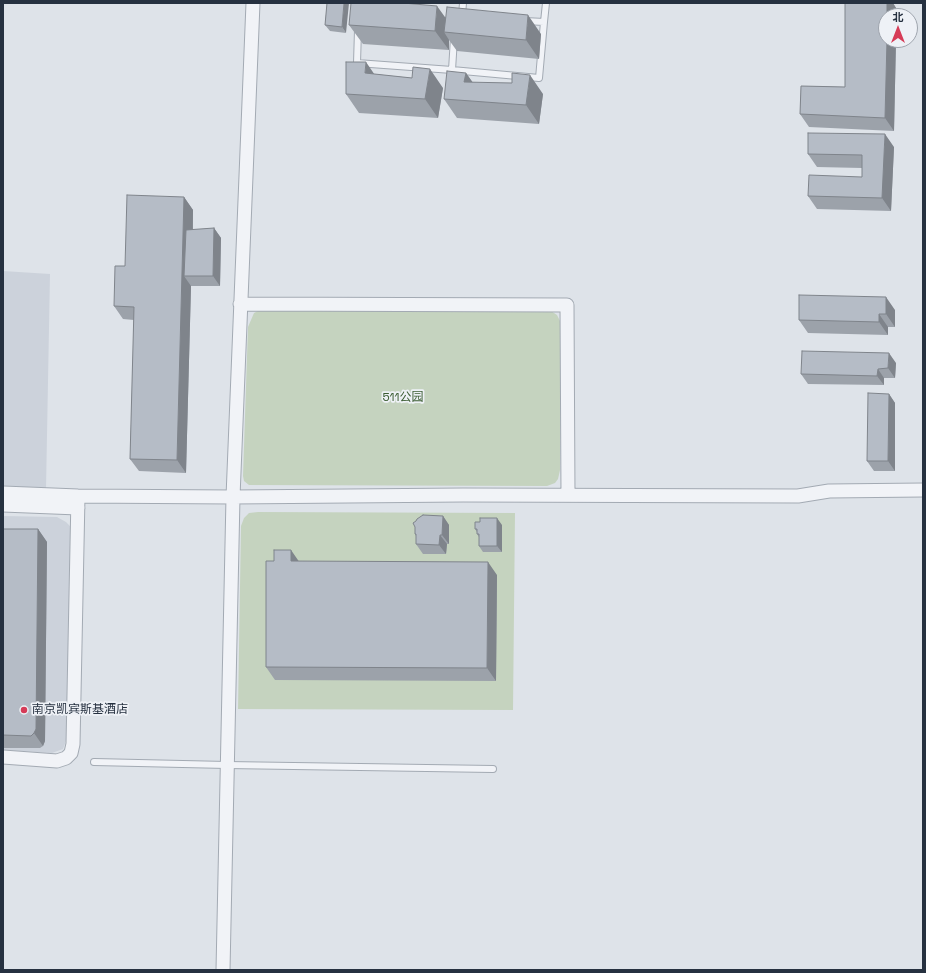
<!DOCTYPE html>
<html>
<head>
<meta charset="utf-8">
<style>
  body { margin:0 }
  #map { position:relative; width:926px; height:973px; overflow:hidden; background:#dee3e9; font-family:"Space Grotesk","Noto Sans SC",sans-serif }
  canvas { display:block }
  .frame { position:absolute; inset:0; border:4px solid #263140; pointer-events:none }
  .north { position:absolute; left:878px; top:8px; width:40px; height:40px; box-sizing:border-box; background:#eef1f6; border:1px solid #9ea4ad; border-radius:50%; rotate:0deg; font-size:11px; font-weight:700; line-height:16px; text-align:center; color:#263140 }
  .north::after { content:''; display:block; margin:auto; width:14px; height:18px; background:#d63b57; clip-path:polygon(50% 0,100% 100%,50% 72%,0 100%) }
</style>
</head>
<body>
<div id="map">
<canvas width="926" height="973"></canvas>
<div class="frame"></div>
<div class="north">北</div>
</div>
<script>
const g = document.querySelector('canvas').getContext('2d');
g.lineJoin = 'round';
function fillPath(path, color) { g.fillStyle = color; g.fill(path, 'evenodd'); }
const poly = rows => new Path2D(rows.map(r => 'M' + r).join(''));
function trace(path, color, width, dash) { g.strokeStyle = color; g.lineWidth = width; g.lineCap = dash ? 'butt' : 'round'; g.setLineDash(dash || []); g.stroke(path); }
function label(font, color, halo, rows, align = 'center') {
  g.font = font + ' "Space Grotesk","Noto Sans SC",sans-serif'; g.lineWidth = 3.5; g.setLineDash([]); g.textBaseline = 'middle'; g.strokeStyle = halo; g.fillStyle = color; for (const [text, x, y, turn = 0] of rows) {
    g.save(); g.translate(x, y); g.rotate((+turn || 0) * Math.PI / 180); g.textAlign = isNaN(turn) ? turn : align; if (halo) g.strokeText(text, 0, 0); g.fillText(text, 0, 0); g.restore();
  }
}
fillPath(poly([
  [3,271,50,274,46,489,3,487],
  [3,516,57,517,66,522,73,529,67,738,63,749,52,753,3,750]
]), '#ccd2db');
fillPath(poly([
  [260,310,551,311,557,315,561,323,560,470,558,479,555,483,547,486,249,485,244,481,243,476,248,327,254,313],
  [258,512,515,513,513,710,238,709,241,526,244,518,249,513]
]), '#c5d3bf');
const lane = poly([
  [462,15,463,3],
  [525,21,544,22,546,3],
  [358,30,357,63,452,70,454,38],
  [452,70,539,78,544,22],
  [94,762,227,765,493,769]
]);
const street = poly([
  [240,304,567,305,568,495],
  [3,493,78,496,233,497,463,495,798,496,829,491,923,490],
  [3,505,78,508],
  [3,757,57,761,66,758,71,753,73,744,78,496],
  [223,970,233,497,253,3]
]);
trace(lane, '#a3aab3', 8);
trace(street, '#a3aab3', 15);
trace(lane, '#f1f3f7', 6);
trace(street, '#f1f3f7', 13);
fillPath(poly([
  [298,3,321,3,321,4],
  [327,3,346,33,330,31,325,25],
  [845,3,893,3,896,8,896,16,886,16,886,40,896,40,894,131,809,127,800,114,801,86,845,87],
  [446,17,541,34,539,59,457,51,449,40,449,50,363,44,349,25],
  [466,73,472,82,543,94,539,124,457,118,444,99],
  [374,74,412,78,443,88,438,118,359,113,346,94],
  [894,147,891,211,817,209,808,196,862,177,862,168,817,167,808,154],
  [184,197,193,210,193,230,214,228,221,238,220,286,191,286,186,473,139,471,130,459,134,320,123,319,114,306,125,266],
  [895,310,895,327,888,327,888,335,808,333,799,320],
  [896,363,895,378,884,378,884,385,808,384,801,374],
  [889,394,895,403,895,471,874,471,867,461],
  [443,516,449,525,449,544,447,544,446,554,423,554,416,544,416,536,415,534],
  [502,525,502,552,483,552,479,546,479,537,477,534,477,532,475,529],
  [3,529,38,529,47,542,45,741,43,746,40,748,3,748],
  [299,561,497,575,496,681,275,680,266,667]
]), '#9ca2aa');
fillPath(poly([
  [344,3,349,3,346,33,342,27],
  [887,3,893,3,896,8,896,16,887,16],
  [437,6,450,24,444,32,449,40,449,50,435,31],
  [528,15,541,34,539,59,526,40],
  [887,40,896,40,894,131,885,118],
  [366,62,379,81,365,73],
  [430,69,443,88,438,118,425,99],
  [466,73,479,91,464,82],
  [530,75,543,94,539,124,526,105],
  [885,134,894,147,891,211,882,198],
  [184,197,193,210,192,276,184,276,191,286,186,473,177,460],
  [214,228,221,238,220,286,213,276],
  [886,297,895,310,895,327,886,314],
  [879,314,888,327,888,335,879,322],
  [889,353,896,363,895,378,888,368],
  [878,369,884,378,884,385,877,376],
  [889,394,895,403,895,471,888,461],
  [443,516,449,525,449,544,442,535],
  [497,518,502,525,502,552,497,546],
  [38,529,47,542,45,741,43,746,34,733],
  [440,535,447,544,446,554,439,545],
  [291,550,300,563,291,561],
  [488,562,497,575,496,681,487,668]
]), '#7f848b');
const building = poly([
  [327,3,344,3,342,27,325,25,327,3],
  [351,3,403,3,437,6,435,31,349,25,351,3],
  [845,3,887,3,887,16,886,16,886,40,887,40,885,118,800,114,801,86,845,87,845,3],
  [447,7,528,15,526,40,444,32,447,7],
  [346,62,366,62,365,73,412,78,413,67,430,69,425,99,346,94,346,62],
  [447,71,466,73,464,82,512,83,512,73,530,75,526,105,444,99,447,71],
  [808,133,885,134,882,198,808,196,809,175,862,177,862,155,808,154,808,133],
  [127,195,184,197,177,460,130,459,134,307,114,306,115,266,125,266,127,195],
  [214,228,213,276,184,276,186,230,214,228],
  [799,295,886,297,886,314,879,314,879,322,799,320,799,295],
  [802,351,889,353,888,368,878,369,877,376,801,374,802,351],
  [868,393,889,394,888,461,867,461,868,393],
  [423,515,443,516,442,535,440,535,439,545,416,544,416,534,415,534,415,527,413,523,416,521,417,519,423,515],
  [480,518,497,518,497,546,479,546,479,534,477,534,477,529,475,529,475,522,480,522,480,518],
  [3,529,38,529,36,729,34,733,31,736,3,735,3,529],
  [274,550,291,550,291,561,488,562,487,668,266,667,266,561,274,561,274,550]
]);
fillPath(building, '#b5bcc6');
trace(building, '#7f848b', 1);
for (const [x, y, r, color] of [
  [24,710,4,"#d63b57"]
]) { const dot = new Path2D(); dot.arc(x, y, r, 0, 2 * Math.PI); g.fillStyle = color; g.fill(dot); trace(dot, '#eef1f6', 1.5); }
label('12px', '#3c5d33', '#eef1f6', [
  ["511公园",403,398]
]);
label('12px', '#263140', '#eef1f6', [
  ["南京凯宾斯基酒店",32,710]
], 'left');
</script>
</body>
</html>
